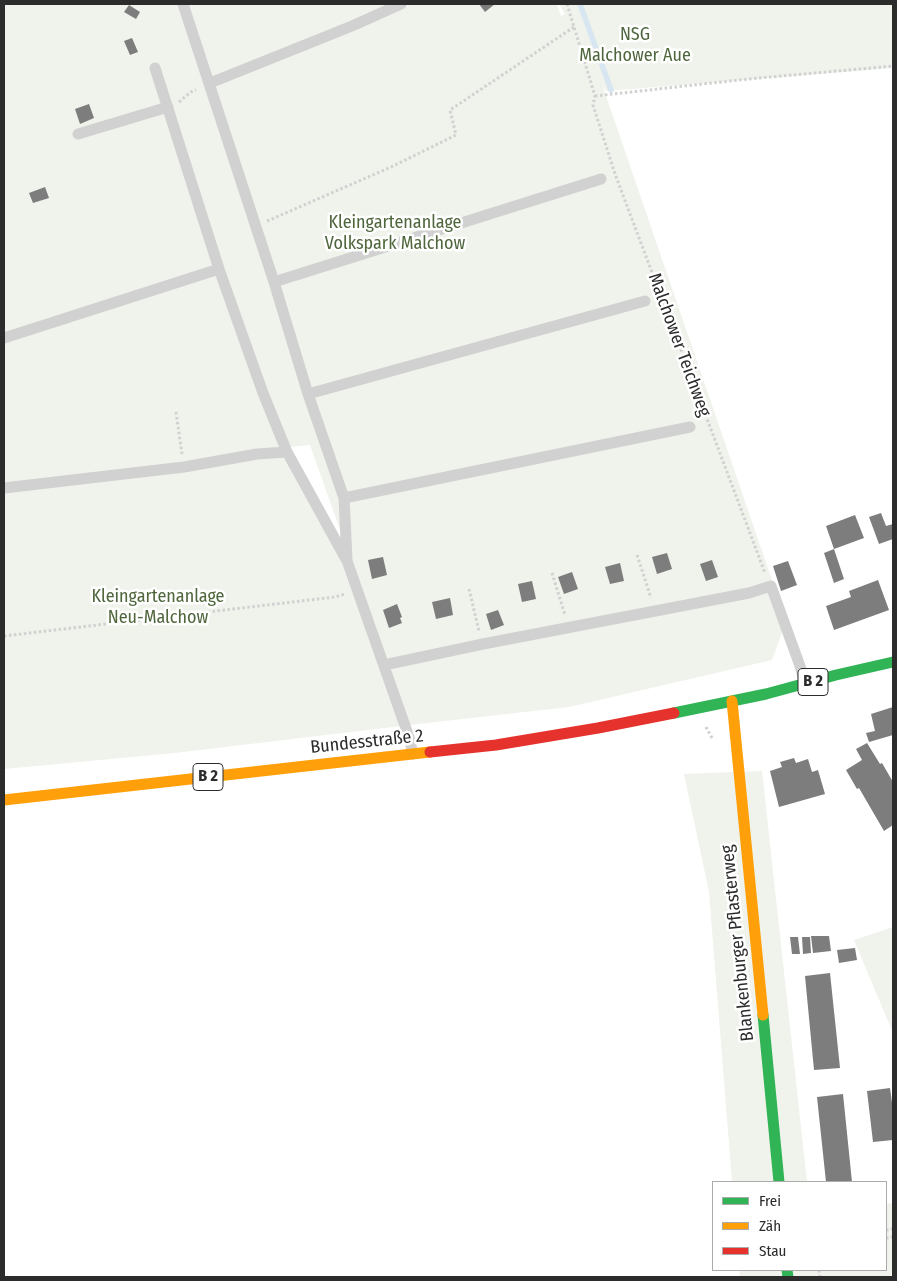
<!DOCTYPE html>
<html>
<head>
<meta charset="utf-8">
<style>
  body { margin:0 }
  #map { position:relative; width:897px; height:1281px; overflow:hidden; background:#fff; font-family:"Fira Sans Condensed",sans-serif }
  canvas { display:block }
  .frame { position:absolute; inset:0; border:5px solid #2c2c2c; pointer-events:none }
  .legend { position:absolute; left:712px; top:1181px; width:175px; height:90px; box-sizing:border-box; background:#fff; border:1px solid #ababab; margin:0; padding:6px 9px; list-style:none; font-size:15px; color:#2c2c2c }
  .legend li { display:flex; align-items:center; gap:10px; height:25px }
  .legend b { width:25px; border:1px solid #ababab }
</style>
</head>
<body>
<div id="map">
<canvas width="897" height="1281"></canvas>
<div class="frame"></div>
<ul class="legend">
<li><b style="height:6px;background:#30b455"></b>Frei</li>
<li><b style="height:6px;background:#ff9f0a"></b>Zäh</li>
<li><b style="height:6px;background:#e5322d"></b>Stau</li>
</ul>
</div>
<script>
const g = document.querySelector('canvas').getContext('2d');
g.lineJoin = 'round';
function fillPath(path, color) { g.fillStyle = color; g.fill(path, 'evenodd'); }
const poly = rows => new Path2D(rows.map(r => 'M' + r).join(''));
function trace(path, color, width, dash) { g.strokeStyle = color; g.lineWidth = width; g.lineCap = dash ? 'butt' : 'round'; g.setLineDash(dash || []); g.stroke(path); }
function label(font, color, halo, rows, align = 'center') {
  g.font = font + ' "Fira Sans Condensed",sans-serif'; g.lineWidth = 5; g.setLineDash([]); g.textBaseline = 'middle'; g.strokeStyle = halo; g.fillStyle = color; for (const [text, x, y, turn = 0] of rows) {
    g.save(); g.translate(x, y); g.rotate((+turn || 0) * Math.PI / 180); g.textAlign = isNaN(turn) ? turn : align; if (halo) g.strokeText(text, 0, 0); g.fillText(text, 0, 0); g.restore();
  }
}
fillPath(poly([
  [4,4,557,4,561,16,565,14,559,4,893,4,893,68,606,91,602,84,786,621,772,660,569,707,409,725,310,445,278,448,340,559,401,726,175,753,4,769],
  [762,771,807,1182,732,1182,709,892,684,774],
  [893,927,893,1033,854,940],
  [893,1203,893,1277,740,1277,739,1270,886,1270,886,1204]
]), '#eff3eb');
trace(poly([
  [580,4,611,90]
]), '#d7e6f0', 5.5);
fillPath(poly([
  [479,4,495,4,485,12],
  [129,5,140,12,136,19,124,12],
  [132,38,138,52,130,55,124,41],
  [89,104,94,118,80,124,75,109],
  [45,187,49,198,33,203,29,193],
  [881,513,886,526,893,524,893,539,879,544,869,517],
  [855,515,864,538,834,549,844,579,834,583,824,553,834,549,826,526],
  [667,553,672,569,657,574,652,557],
  [383,557,387,575,372,579,368,560],
  [712,560,718,577,706,581,700,564],
  [788,561,797,585,781,591,773,566],
  [620,563,624,581,610,584,605,567],
  [572,572,578,589,564,594,558,577],
  [878,580,889,610,834,630,826,606,851,597,849,591],
  [532,581,536,599,522,602,518,584],
  [450,598,453,615,436,619,432,602],
  [397,604,402,617,400,618,402,623,389,628,383,610],
  [498,610,504,625,491,630,486,614],
  [893,707,893,735,869,742,866,733,875,731,871,714],
  [867,743,880,764,882,763,893,782,893,825,884,831,859,788,857,789,846,770,862,760,856,749],
  [794,758,796,763,808,759,812,772,818,770,825,794,779,807,770,771,782,767,780,762],
  [811,936,829,936,831,951,813,953],
  [790,937,798,937,800,954,792,954],
  [802,937,810,937,811,953,803,954],
  [855,948,857,960,839,963,837,950],
  [830,973,840,1068,814,1070,805,976],
  [890,1088,893,1110,893,1140,873,1142,867,1091],
  [843,1094,852,1182,826,1182,817,1097]
]), '#7d7d7d');
trace(poly([
  [567,4,595,96,593,105,615,174,765,573],
  [595,96,748,79,893,66],
  [179,102,191,92,196,90],
  [267,221,389,168,456,135,450,110,574,27],
  [176,412,182,454],
  [637,555,651,598],
  [552,573,565,615],
  [469,589,479,631],
  [4,636,335,597,345,594],
  [706,727,712,738],
  [886,1230,893,1229],
  [886,1238,893,1237],
  [819,1270,820,1277]
]), '#d1d1d1', 3, [2.5, 2.5]);
trace(poly([
  [183,4,274,282,308,394,344,498,347,559],
  [155,68,219,269,263,393,287,452,347,561,409,737,413,754],
  [210,83,352,26,401,4],
  [78,134,168,107],
  [274,282,601,179],
  [4,338,219,269],
  [308,394,645,301],
  [4,488,184,467,257,454,287,452],
  [344,498,690,427],
  [384,665,483,644,749,593,771,586,800,666,805,684]
]), '#d1d1d1', 11);
trace(poly([
  [674,713,766,694,836,675,893,662],
  [763,1015,779,1182],
  [787,1270,788,1277]
]), '#30b455', 11);
trace(poly([
  [732,701,763,1015],
  [4,800,430,752]
]), '#ff9f0a', 11);
trace(poly([
  [430,752,496,745,598,728,674,713]
]), '#e5322d', 11);
for (const [x, y, w] of [
  [813,682,30],
  [208,777,30]
]) { const box = new Path2D(); box.roundRect(x - w / 2, y - 13.5, w, 27, 4); g.fillStyle = '#fff'; g.fill(box); trace(box, '#2c2c2c', 1); }
label('bold 16px', '#2c2c2c', null, [
  ["B 2",813,682],
  ["B 2",208,777]
]);
label('18px', '#4f663c', '#fff', [
  ["NSG",635,35],
  ["Malchower Aue",635,56],
  ["Kleingartenanlage",395,223],
  ["Volkspark Malchow",395,244],
  ["Kleingartenanlage",158,597],
  ["Neu-Malchow",158,618]
]);
label('18px', '#2c2c2c', '#fff', [
  ["Malchower Teichweg",679,345,70],
  ["Bundesstraße 2",367,742,-6],
  ["Blankenburger Pflasterweg",738,943,-96]
]);
</script>
</body>
</html>
